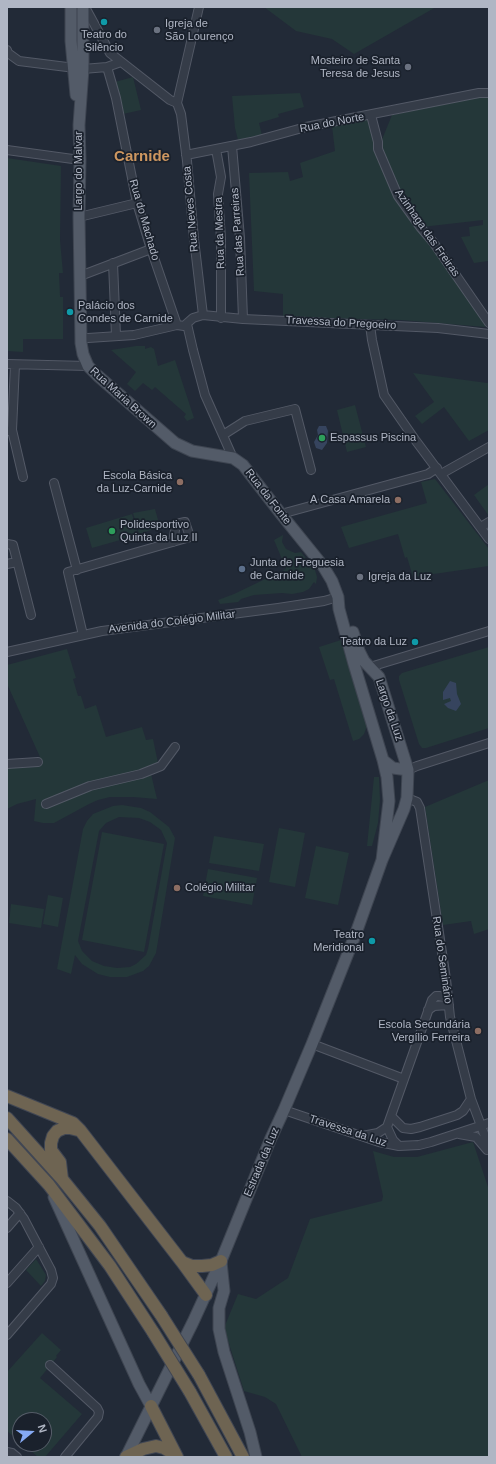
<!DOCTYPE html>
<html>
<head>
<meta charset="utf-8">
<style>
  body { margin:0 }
  #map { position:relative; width:496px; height:1464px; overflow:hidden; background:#222a37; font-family:Arial,sans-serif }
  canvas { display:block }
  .frame { position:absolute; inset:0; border:8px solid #b0b6c4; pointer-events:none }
  .north { position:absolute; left:12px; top:1412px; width:40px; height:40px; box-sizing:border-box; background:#1a212c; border:1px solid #565d69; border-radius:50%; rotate:72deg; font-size:11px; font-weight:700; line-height:16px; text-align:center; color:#b0b6c4 }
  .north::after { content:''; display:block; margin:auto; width:14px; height:18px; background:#86aaf3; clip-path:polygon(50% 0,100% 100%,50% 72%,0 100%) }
</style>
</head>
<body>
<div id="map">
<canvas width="496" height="1464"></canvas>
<div class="frame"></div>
<div class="north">N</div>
</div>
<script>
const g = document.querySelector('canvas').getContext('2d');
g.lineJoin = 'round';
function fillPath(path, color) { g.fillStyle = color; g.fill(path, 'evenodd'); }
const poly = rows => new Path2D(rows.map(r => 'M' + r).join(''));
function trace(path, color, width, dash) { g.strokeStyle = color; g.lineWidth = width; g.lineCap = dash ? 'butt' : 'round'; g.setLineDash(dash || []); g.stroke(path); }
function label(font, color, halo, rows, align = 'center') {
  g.font = font + ' Arial,sans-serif'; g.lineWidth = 3.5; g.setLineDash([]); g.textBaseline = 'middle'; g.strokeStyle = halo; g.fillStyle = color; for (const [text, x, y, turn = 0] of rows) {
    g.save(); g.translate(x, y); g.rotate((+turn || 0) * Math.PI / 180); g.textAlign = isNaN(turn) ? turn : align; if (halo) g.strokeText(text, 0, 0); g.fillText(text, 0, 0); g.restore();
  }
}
fillPath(poly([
  [264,7,436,7,354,54,332,39,296,31],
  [133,77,141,110,123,114,115,82],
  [300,93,304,107,278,114,279,117,259,123,262,135,238,140,235,128,232,96],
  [489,95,489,263,488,261,474,263,461,237,470,236,469,227,483,225,483,220,422,227,399,194,382,154,381,142,392,115],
  [368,118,397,197,485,325,485,327,401,320,283,317,283,294,254,291,249,173,288,172,290,181,303,177,300,163,335,151,332,126],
  [7,158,61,166,60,240,63,273,59,273,60,295,60,297,63,297,63,339,23,339,23,352,7,351],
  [136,346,145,346,145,349,151,347,154,349,158,366,175,360,194,418,187,421,184,417,186,414,155,387,152,390,143,383,135,391,127,384,136,372,111,350],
  [413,373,487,383,489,382,489,430,469,441,444,407,422,424,415,416,434,402],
  [355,405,366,447,347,452,337,410],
  [435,479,489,549,489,566,413,577,407,557,405,558,398,534,349,548,341,527,427,503,421,482],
  [489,484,489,516,474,495],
  [155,509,160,527,139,534,133,513],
  [132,514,138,535,92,548,86,528],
  [283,535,282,542,286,549,295,553,301,552,315,570,317,577,316,584,314,582,309,589,303,592,292,594,282,593,254,595,241,599,238,602,220,604,218,600,234,594,286,569,274,540],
  [341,640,366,720,367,726,364,734,359,739,353,741,334,679,330,680,319,647],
  [489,647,489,728,426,748,422,748,419,744,399,680,399,676,402,673],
  [67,649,76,678,73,679,78,696,81,696,85,709,96,705,106,737,142,727,146,740,153,739,158,763,161,769,151,774,157,799,133,797,110,797,98,800,89,804,54,823,43,823,34,821,36,799,17,804,7,809,7,768,39,767,40,757,8,686,7,680,7,665],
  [374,777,379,777,380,800,378,823,372,846,367,846],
  [489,780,489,929,474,934,471,921,443,925,425,807],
  [122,805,141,808,150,812,169,827,175,838,156,953,149,966,143,971,127,977,110,977,98,974,82,964,75,955,71,974,57,969,83,829,87,821,93,814,113,806],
  [119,817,139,818,150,822,161,830,167,843,148,949,146,955,136,964,130,967,117,968,104,966,92,961,82,951,78,941,99,831,106,823],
  [279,828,305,833,295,887,269,882],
  [102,832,164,844,144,952,82,940],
  [214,836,264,844,259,871,209,863],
  [316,846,349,853,338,905,305,898],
  [208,869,257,878,252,905,203,896],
  [48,895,63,898,58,927,43,924],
  [11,904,44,909,41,928,9,923],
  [473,1142,489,1190,488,1457,302,1457,276,1404,265,1397,244,1391,224,1328,238,1294,256,1299,288,1278,310,1219,382,1201,383,1196,373,1151,394,1157,417,1157],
  [36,1259,46,1275,45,1281,41,1286,26,1270],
  [42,1333,61,1350,56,1356,57,1357,40,1378,82,1414,45,1457,38,1457,23,1444,44,1444,44,1420,20,1420,20,1442,7,1431,7,1372]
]), '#243739');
fillPath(poly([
  [319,426,326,426,328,431,327,443,322,450,316,448,314,442,318,435,317,430],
  [450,681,456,683,457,694,461,704,456,711,448,708,444,704,451,701,450,698,443,700,443,692]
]), '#36445e');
const minor = poly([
  [85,7,110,53,170,100,177,103],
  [7,50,8,53,19,61,83,69,107,67,121,62],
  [107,67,116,98,137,203,151,249,177,325],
  [177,103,181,114,187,161,194,239,203,315],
  [177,103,199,7],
  [371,115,378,142,378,149,398,196,421,228,433,242,489,323],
  [232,146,240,238,243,319],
  [216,149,221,177,218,194,221,239,221,318],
  [7,150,80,160],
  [186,155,251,142,306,127,479,93,489,93],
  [79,217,137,203],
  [113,263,116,336],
  [80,276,151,249],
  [187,324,193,350,205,395,233,458],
  [370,325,372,340,384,395,416,441,489,539],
  [88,338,134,335,177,325,184,326,193,318,203,315,243,319,438,328,489,334],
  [7,364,88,366],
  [12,430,23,477],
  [7,431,12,430,15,365],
  [223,435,245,421,295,409,311,470],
  [441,474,489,447],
  [54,483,77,570],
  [281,514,428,474,437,468],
  [481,527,489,522],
  [7,544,13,545,31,615],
  [7,564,17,562],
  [83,635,68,572,190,537,185,522,176,524,173,542],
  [7,652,102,631,278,608,324,601,338,597],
  [370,667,489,631],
  [7,764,38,762],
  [408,770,417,766,489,743],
  [407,798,417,802,420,808,446,979,450,1017,471,1099,489,1147],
  [46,804,90,786,141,774,161,766,175,747],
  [428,1010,434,1006,449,1005],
  [312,1044,404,1079],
  [284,1110,379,1142,399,1146,419,1145,431,1142,489,1123],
  [391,1116,403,1128,411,1129,420,1127,457,1115,463,1111,471,1099],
  [387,1127,432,1000,436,996,439,996,448,998],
  [387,1127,393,1140,399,1146],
  [459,1134,476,1137,487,1150],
  [362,1136,378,1133,387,1127],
  [7,1201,16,1208,24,1219,51,1270,53,1278,51,1284,7,1335],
  [7,1228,20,1213],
  [7,1283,39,1247],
  [50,1365,97,1408,99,1412,98,1417,65,1457],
  [7,1452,12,1453,17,1457]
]);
const major = poly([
  [71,7,71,41,76,95],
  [83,7,83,69,79,125,80,160,79,217,81,343,83,354,88,366,98,376,175,443,192,451,233,458,243,465,281,514,323,566,332,581,338,597,339,609,354,664,383,760,387,777,389,801,382,860],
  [383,760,393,768,408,770],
  [54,1197,139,1384,151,1406],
  [221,1262,224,1291,219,1308,219,1329,224,1352,250,1432,256,1457],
  [126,1457,193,1322,221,1261,271,1138,284,1110,312,1044,356,933,382,860,404,809,407,798,408,770,379,677,364,661,359,651,353,632]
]);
const highway = poly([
  [7,1096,73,1123,80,1130,182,1262,206,1295],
  [7,1118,62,1179,100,1226,161,1315],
  [7,1139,49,1185,110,1266,153,1332],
  [62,1179,60,1162,51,1150,51,1143,53,1136,57,1131,64,1128,70,1128,78,1130],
  [182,1262,192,1266,202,1266,212,1265,221,1261],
  [199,1375,243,1457],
  [190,1392,226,1457],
  [151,1406,177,1457],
  [126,1457,143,1449,156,1446,164,1448,176,1455]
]);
trace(minor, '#535966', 10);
trace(major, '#3e4551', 13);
trace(highway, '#404653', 14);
trace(minor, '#353c48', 8);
trace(major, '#535b68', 11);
trace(highway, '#6e6452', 12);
const highwayBridge = poly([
  [161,1315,199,1375],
  [153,1332,190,1392]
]);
trace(highwayBridge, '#404653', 14, []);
trace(highwayBridge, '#6e6452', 12);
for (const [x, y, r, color] of [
  [104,22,4,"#0f9aa8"],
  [157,30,4,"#6b7280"],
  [408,67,4,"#6b7280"],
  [70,312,4,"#0f9aa8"],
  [322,438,4,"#2e9e5b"],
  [180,482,4,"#8d6e63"],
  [398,500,4,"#8d6e63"],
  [112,531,4,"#2e9e5b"],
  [242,569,4,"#5c6f8a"],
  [360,577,4,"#6b7280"],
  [415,642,4,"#0f9aa8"],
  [177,888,4,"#8d6e63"],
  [372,941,4,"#0f9aa8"],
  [478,1031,4,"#8d6e63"]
]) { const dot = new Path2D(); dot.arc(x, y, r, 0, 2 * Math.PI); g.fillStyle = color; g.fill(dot); trace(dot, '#1a212c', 1.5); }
label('11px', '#b0b6c4', '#1a212c', [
  ["Igreja de",165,24],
  ["São Lourenço",165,37],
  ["Teatro do",104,35,"center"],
  ["Silêncio",104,48,"center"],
  ["Mosteiro de Santa",400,61,"right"],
  ["Teresa de Jesus",400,74,"right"],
  ["Palácio dos",78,306],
  ["Condes de Carnide",78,319],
  ["Espassus Piscina",330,438],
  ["Escola Básica",172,476,"right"],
  ["da Luz-Carnide",172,489,"right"],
  ["A Casa Amarela",390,500,"right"],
  ["Polidesportivo",120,525],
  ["Quinta da Luz II",120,538],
  ["Junta de Freguesia",250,563],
  ["de Carnide",250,576],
  ["Igreja da Luz",368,577],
  ["Teatro da Luz",407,642,"right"],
  ["Colégio Militar",185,888],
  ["Teatro",364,935,"right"],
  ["Meridional",364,948,"right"],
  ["Escola Secundária",470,1025,"right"],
  ["Vergílio Ferreira",470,1038,"right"]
], 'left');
label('11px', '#b0b6c4', '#1a212c', [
  ["Rua do Norte",332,123,-11],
  ["Largo do Malvar",79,171,-90],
  ["Rua Neves Costa",191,209,-95],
  ["Rua do Machado",144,220,74],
  ["Rua das Parreiras",238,232,-94],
  ["Rua da Mestra",220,233,-92],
  ["Azinhaga das Freiras",427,233,55],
  ["Travessa do Pregoeiro",341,323,3],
  ["Rua Maria Brown",123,398,42],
  ["Rua da Fonte",268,497,52],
  ["Avenida do Colégio Militar",172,622,-7],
  ["Largo da Luz",389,710,71],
  ["Rua do Seminário",442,960,82],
  ["Travessa da Luz",348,1131,18],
  ["Estrada da Luz",262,1162,-67]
]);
label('bold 15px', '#ce9760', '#1a212c', [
  ["Carnide",142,157]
]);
</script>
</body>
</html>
